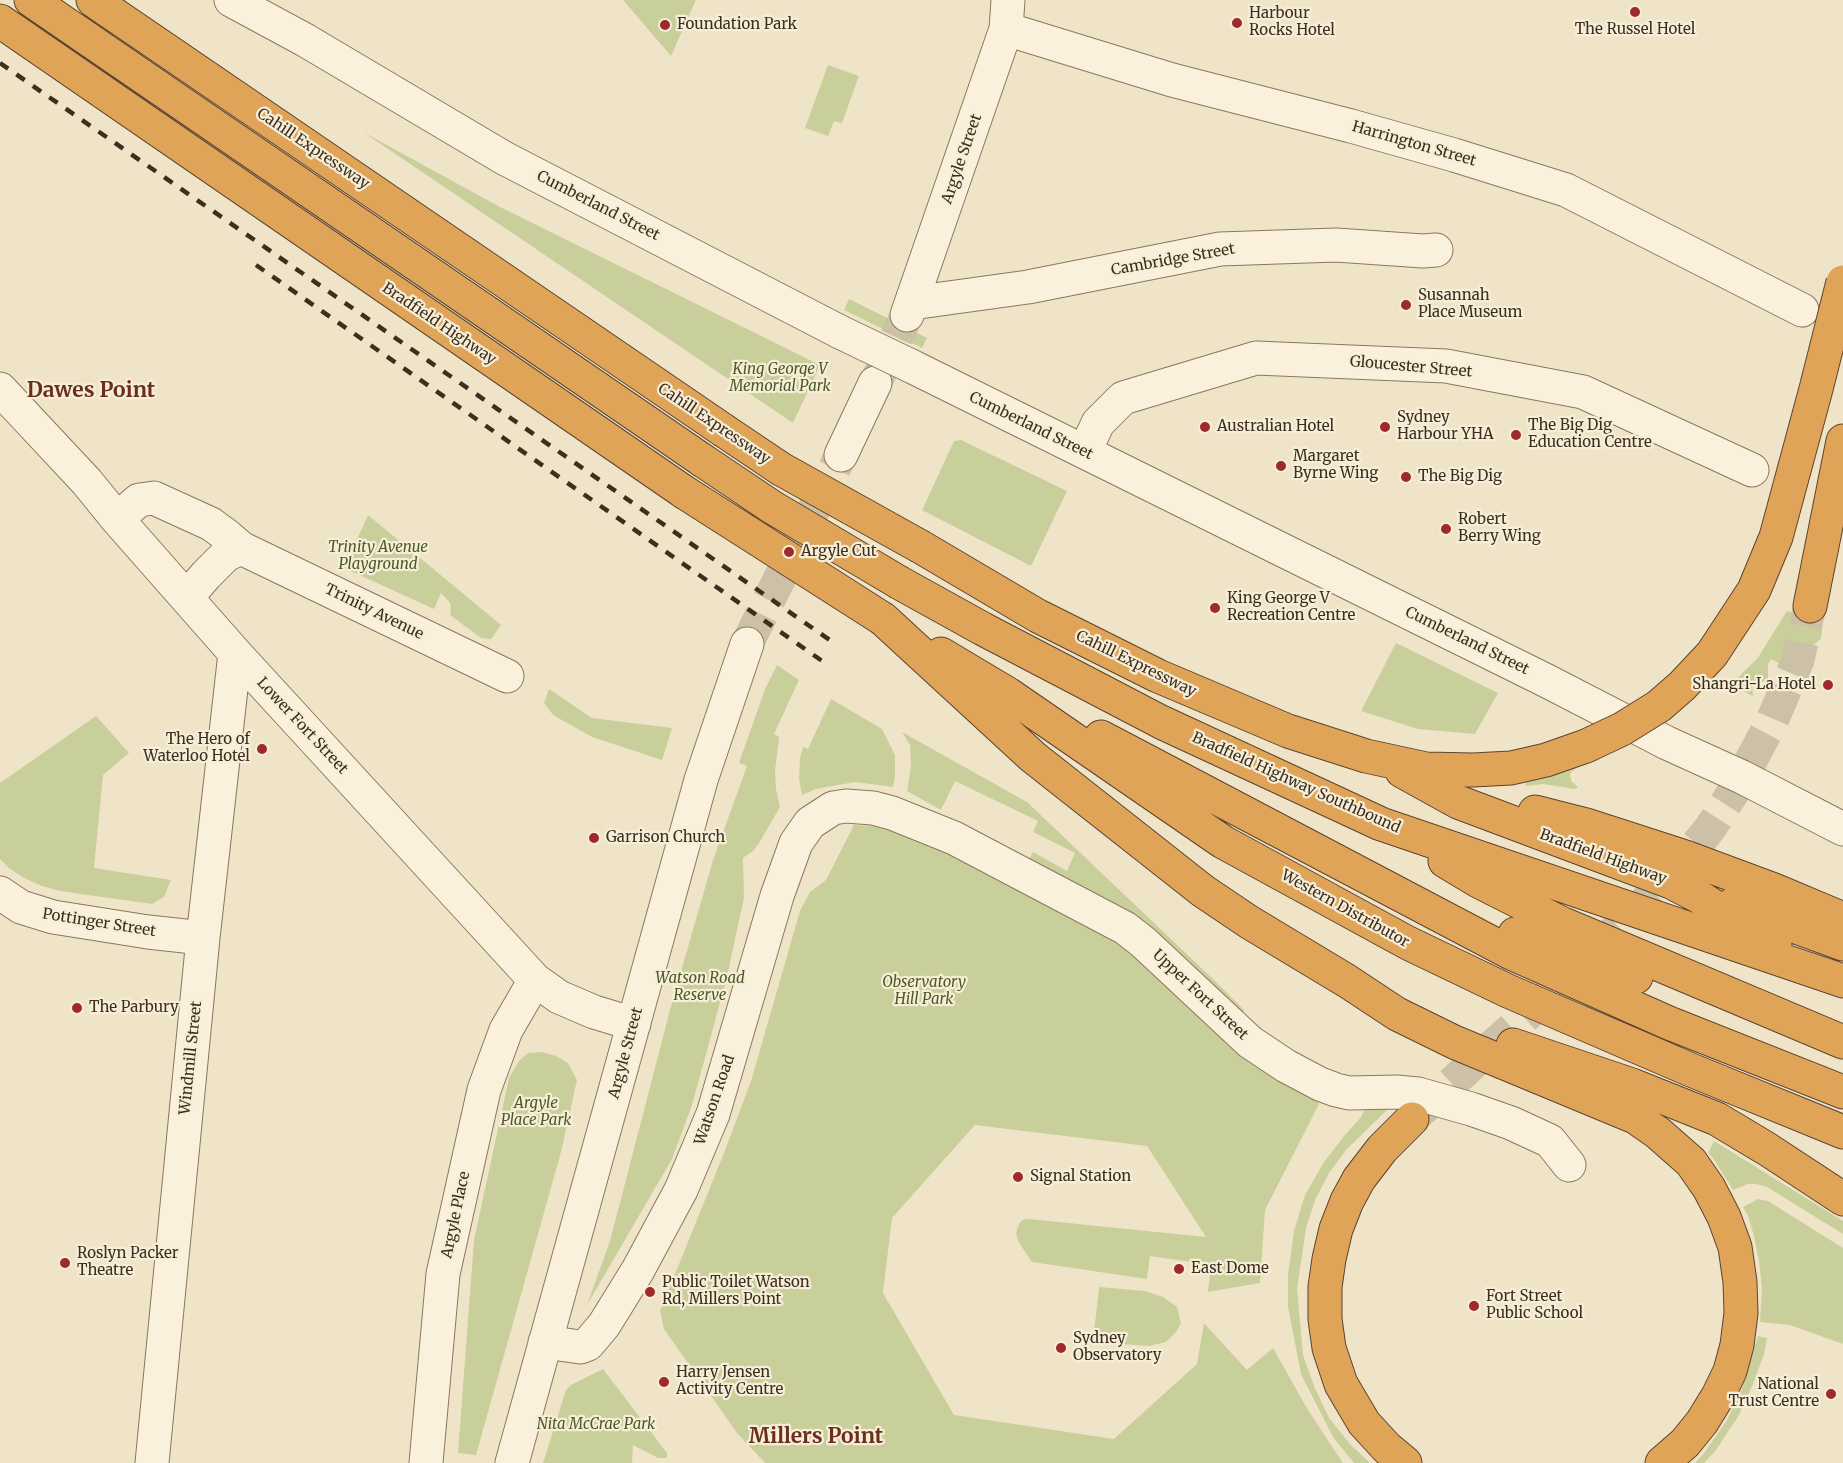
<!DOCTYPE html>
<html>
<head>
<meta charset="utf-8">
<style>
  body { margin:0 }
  canvas { display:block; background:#f0e4c8 }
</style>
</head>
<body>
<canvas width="1843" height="1463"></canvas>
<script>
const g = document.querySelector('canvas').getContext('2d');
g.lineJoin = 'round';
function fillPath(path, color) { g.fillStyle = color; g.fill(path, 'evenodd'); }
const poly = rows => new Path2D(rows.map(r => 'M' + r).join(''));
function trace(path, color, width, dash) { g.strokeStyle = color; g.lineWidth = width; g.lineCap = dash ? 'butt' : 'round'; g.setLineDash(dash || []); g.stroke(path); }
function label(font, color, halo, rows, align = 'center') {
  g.font = font + ' Merriweather,serif'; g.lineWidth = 4.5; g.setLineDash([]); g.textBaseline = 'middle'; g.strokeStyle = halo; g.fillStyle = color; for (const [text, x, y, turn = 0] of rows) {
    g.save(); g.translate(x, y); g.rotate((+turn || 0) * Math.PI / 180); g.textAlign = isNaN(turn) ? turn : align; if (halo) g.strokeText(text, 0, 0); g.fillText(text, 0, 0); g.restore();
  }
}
fillPath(poly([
  [623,0,696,0,671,56],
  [828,65,859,76,842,123,834,121,828,136,805,128],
  [363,132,500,207,820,365,793,423],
  [849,299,927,338,922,348,844,310],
  [961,440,1067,491,1031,566,922,510,954,441],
  [368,515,501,625,491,639,481,638,450,615,451,607,450,603,441,593,434,609,344,568],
  [1787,611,1823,620,1821,639,1795,660,1791,669,1771,659,1768,664,1768,681,1752,683,1753,696,1730,685,1757,659],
  [1396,643,1498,693,1475,734,1418,729,1361,711],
  [777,665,799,680,774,734,779,737,775,771,776,789,780,807,759,843,753,851,743,858,744,898,726,981,692,1105,672,1159,587,1305,610,1241,670,1010,713,860,747,766,739,763,765,689],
  [549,689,592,718,672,728,662,760,592,737,553,715,544,703],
  [831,699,882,729,895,755,895,777,893,787,855,782,816,789,802,795,799,779,800,758,803,747,808,749],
  [96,716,129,753,103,775,94,868,171,880,164,897,152,904,60,891,42,886,24,878,9,868,0,859,0,783],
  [902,732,1027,802,1215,981,1245,1011,1229,1008,1028,861,1033,852,1067,871,1075,853,1033,832,1038,821,955,781,941,810,907,791,911,766,910,745],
  [1577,764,1578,767,1571,772,1570,776,1572,782,1578,787,1575,789,1543,784,1526,786,1525,778],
  [854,825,893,827,968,854,1106,929,1315,1093,1319,1104,1265,1210,1260,1283,1208,1292,1211,1265,1150,1256,1147,1279,1032,1262,1019,1243,1016,1234,1018,1226,1022,1220,1029,1219,1206,1237,1147,1146,975,1125,892,1218,883,1293,954,1415,1114,1439,1197,1364,1204,1323,1247,1370,1273,1348,1308,1410,1343,1463,765,1463,737,1433,664,1329,660,1311,724,1153,751,1081,800,911,810,892,826,880],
  [542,1052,556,1056,568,1063,577,1080,561,1152,476,1455,458,1453,474,1240,509,1078,519,1061,528,1053],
  [1379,1104,1388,1109,1346,1150,1329,1173,1315,1200,1306,1228,1297,1289,1303,1355,1314,1386,1329,1418,1350,1444,1370,1463,1354,1463,1333,1437,1301,1374,1288,1307,1288,1274,1294,1231,1305,1195,1324,1162,1345,1135,1361,1117,1367,1105],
  [1714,1141,1843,1221,1843,1234,1767,1187,1756,1184,1748,1184,1733,1190,1713,1158,1708,1153],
  [1758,1199,1768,1201,1843,1248,1843,1344,1790,1325,1760,1322,1762,1288,1759,1261,1754,1236,1748,1216,1743,1207],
  [1099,1287,1145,1291,1163,1297,1177,1307,1181,1323,1177,1331,1166,1342,1149,1346,1093,1342],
  [1758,1336,1767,1338,1764,1354,1753,1384,1739,1415,1716,1450,1704,1463,1695,1463,1704,1453,1727,1420,1742,1388],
  [603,1369,667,1453,667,1458,658,1458,633,1445,632,1463,543,1463,566,1390,571,1385]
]), '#c9cf9b');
trace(poly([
  [876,382,907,315],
  [747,644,841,455]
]), '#ccc0a6', 33, [33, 16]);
trace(poly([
  [1415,1116,1548,996,1650,897,1683,862,1711,827,1739,783,1772,721,1798,660,1810,606]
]), '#ccc0a6', 33, [33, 16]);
const minor = poly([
  [231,0,305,40,504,158,840,332],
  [1006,29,1172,80,1351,126,1454,155,1566,190,1802,310],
  [912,303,1028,287,1220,249,1336,245,1423,251,1436,250],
  [907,315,1006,29,1008,0],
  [911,366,1547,681,1667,743,1742,777,1843,829],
  [0,389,87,482,117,519,235,653,535,980,559,997,594,1012,634,1024],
  [1085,451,1098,423,1123,398,1256,358,1446,366,1583,392,1752,470],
  [841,455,875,383],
  [117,519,139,500,154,498,211,524,226,535,241,548,507,676],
  [187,597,206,575,226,555,241,548],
  [0,893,21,907,53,917,148,932,203,938],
  [545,1342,580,1347,588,1344,604,1325,638,1270,681,1190,713,1114,777,896,796,843,810,823,833,808,846,806,873,808,892,813,954,838,1125,928,1143,942,1250,1042,1286,1066,1320,1084,1336,1090,1349,1093,1397,1092,1418,1094,1471,1109,1511,1123,1550,1141,1569,1165],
  [152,1463,203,938,235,653],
  [426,1463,443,1274,484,1090,506,1030,535,980],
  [512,1463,701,780,747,644]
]);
const highway = poly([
  [31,0,702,460],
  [93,0,723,430],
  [0,21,684,492],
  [921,547,1038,616,1158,676,1288,731,1366,756,1426,769,1473,770,1511,768,1546,760,1586,746],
  [900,583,983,629,1161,722,1381,824,1843,981],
  [1810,606,1843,441],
  [883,619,1033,757,1203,891,1249,922,1347,981,1397,1014,1454,1042,1635,1117,1658,1133,1691,1162,1709,1188,1724,1217,1735,1247,1740,1282,1741,1313,1737,1345,1730,1371,1718,1396,1702,1422,1685,1443,1662,1463],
  [941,654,1008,694,1223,842,1408,943,1508,991,1691,1070,1843,1132],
  [1101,737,1511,953,1669,1023,1843,1092],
  [1402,771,1458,802,1671,882,1698,896,1775,946],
  [1535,812,1586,825,1685,857,1774,890,1843,919],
  [1445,861,1480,882,1563,924,1843,1042],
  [1733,904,1843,944],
  [1515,934,1636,977],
  [1513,1045,1632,1085,1717,1119,1767,1149,1843,1199],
  [1405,1463,1387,1448,1364,1423,1341,1384,1329,1348,1325,1319,1325,1287,1329,1259,1336,1229,1347,1201,1359,1179,1382,1149,1412,1119]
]);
trace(minor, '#8d765c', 35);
trace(highway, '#5b4430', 35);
trace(minor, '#faf1dc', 33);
trace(highway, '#e0a458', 33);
trace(poly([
  [0,63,834,643],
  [256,265,825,663]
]), '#3d2e20', 4.5, [10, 10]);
const minorBridge = poly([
  [840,332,911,366]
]);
const highwayBridge = poly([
  [723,430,781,469,921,547],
  [702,460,772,507,900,583],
  [684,492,883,619],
  [1586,746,1622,729,1659,706,1682,686,1712,654,1754,590,1776,537,1816,389,1843,282]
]);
trace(minorBridge, '#8d765c', 35, []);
trace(highwayBridge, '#5b4430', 35, []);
trace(minorBridge, '#faf1dc', 33);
trace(highwayBridge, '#e0a458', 33);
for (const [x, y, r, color] of [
  [1635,12,6,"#9e2a2b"],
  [1237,23,6,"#9e2a2b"],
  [665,25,6,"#9e2a2b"],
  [1406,305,6,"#9e2a2b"],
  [1205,427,6,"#9e2a2b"],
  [1385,427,6,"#9e2a2b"],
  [1516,435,6,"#9e2a2b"],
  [1281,466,6,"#9e2a2b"],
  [1406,477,6,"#9e2a2b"],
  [1446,529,6,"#9e2a2b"],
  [789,552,6,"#9e2a2b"],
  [1215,608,6,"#9e2a2b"],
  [1828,685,6,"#9e2a2b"],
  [262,749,6,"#9e2a2b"],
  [594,838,6,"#9e2a2b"],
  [77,1008,6,"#9e2a2b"],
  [1018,1177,6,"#9e2a2b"],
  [65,1263,6,"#9e2a2b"],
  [1179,1269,6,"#9e2a2b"],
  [650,1292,6,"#9e2a2b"],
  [1474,1306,6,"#9e2a2b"],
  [1061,1348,6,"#9e2a2b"],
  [664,1382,6,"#9e2a2b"],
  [1831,1394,6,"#9e2a2b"]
]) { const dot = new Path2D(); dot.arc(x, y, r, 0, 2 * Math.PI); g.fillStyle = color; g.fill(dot); trace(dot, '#f7eed8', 2); }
label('15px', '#3d2e20', '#f7eed8', [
  ["Harbour",1249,14],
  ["Rocks Hotel",1249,31],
  ["Foundation Park",677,25],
  ["The Russel Hotel",1635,30,"center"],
  ["Susannah",1418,296],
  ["Place Museum",1418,313],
  ["Sydney",1397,418],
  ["Harbour YHA",1397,435],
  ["The Big Dig",1528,426],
  ["Education Centre",1528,443],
  ["Australian Hotel",1217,427],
  ["Margaret",1293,457],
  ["Byrne Wing",1293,474],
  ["The Big Dig",1418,477],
  ["Robert",1458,520],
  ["Berry Wing",1458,537],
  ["Argyle Cut",801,552],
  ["King George V",1227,599],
  ["Recreation Centre",1227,616],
  ["Shangri-La Hotel",1816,685,"right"],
  ["The Hero of",250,740,"right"],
  ["Waterloo Hotel",250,757,"right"],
  ["Garrison Church",606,838],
  ["The Parbury",89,1008],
  ["Signal Station",1030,1177],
  ["Roslyn Packer",77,1254],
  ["Theatre",77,1271],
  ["East Dome",1191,1269],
  ["Public Toilet Watson",662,1283],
  ["Rd, Millers Point",662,1300],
  ["Fort Street",1486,1297],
  ["Public School",1486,1314],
  ["Sydney",1073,1339],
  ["Observatory",1073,1356],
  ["Harry Jensen",676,1373],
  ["Activity Centre",676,1390],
  ["National",1819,1385,"right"],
  ["Trust Centre",1819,1402,"right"]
], 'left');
label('15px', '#3d2e20', '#f7eed8', [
  ["Harrington Street",1414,144,16],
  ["Cahill Expressway",313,149,34],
  ["Argyle Street",962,159,-71],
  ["Cumberland Street",598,206,27],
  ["Cambridge Street",1173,260,-10],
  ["Bradfield Highway",439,324,34],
  ["Gloucester Street",1411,367,5],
  ["Cahill Expressway",714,424,34],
  ["Cumberland Street",1031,426,26],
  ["Trinity Avenue",374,612,26],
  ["Cumberland Street",1467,641,26],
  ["Cahill Expressway",1136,664,26],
  ["Lower Fort Street",302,726,47],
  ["Bradfield Highway Southbound",1296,783,24],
  ["Bradfield Highway",1603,857,20],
  ["Western Distributor",1345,909,29],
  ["Pottinger Street",99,923,9],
  ["Upper Fort Street",1200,995,43],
  ["Argyle Street",626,1053,-75],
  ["Windmill Street",191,1058,-84],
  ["Watson Road",715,1100,-71],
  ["Argyle Place",456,1215,-78]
]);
label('italic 15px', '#4d5a26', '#f7eed8', [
  ["King George V",780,370],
  ["Memorial Park",780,387],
  ["Trinity Avenue",378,548],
  ["Playground",378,565],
  ["Watson Road",700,979],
  ["Reserve",700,996],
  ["Observatory",924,983],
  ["Hill Park",924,1000],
  ["Argyle",536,1104],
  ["Place Park",536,1121],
  ["Nita McCrae Park",596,1425]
]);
label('bold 21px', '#6b2e1e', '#f7eed8', [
  ["Dawes Point",91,391],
  ["Millers Point",816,1437]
]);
</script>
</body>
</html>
